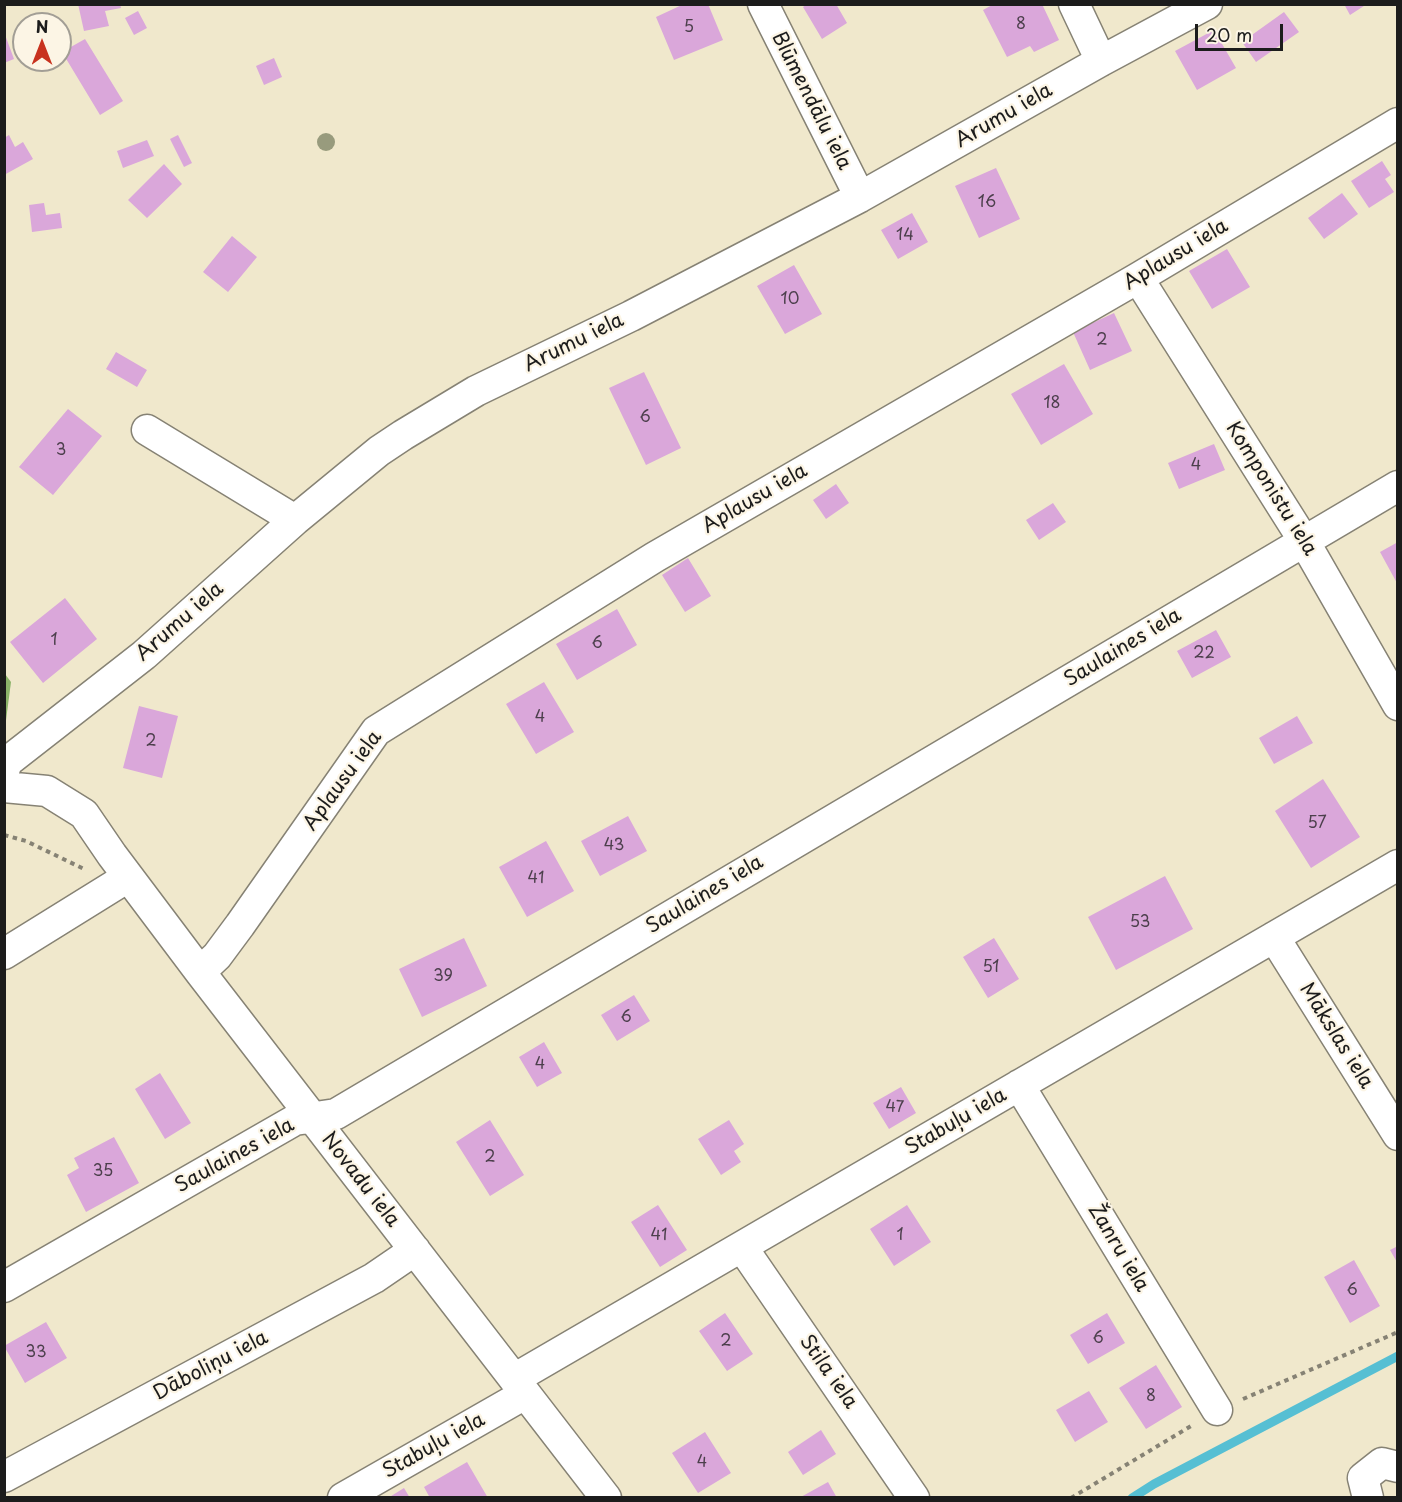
<!DOCTYPE html>
<html>
<head>
<meta charset="utf-8">
<style>
  body { margin:0 }
  #map { position:relative; width:1402px; height:1502px; overflow:hidden; background:#f0e8cc; font-family:"Playpen Sans",sans-serif }
  canvas { display:block }
  .frame { position:absolute; inset:0; border:6px solid #1c1c1c; pointer-events:none }
  .north { position:absolute; left:12px; top:12px; width:60px; height:60px; box-sizing:border-box; background:#fcf5e5; border:2px solid #a29e95; border-radius:50%; rotate:0deg; font-size:16px; font-weight:700; line-height:24px; text-align:center; color:#1c1c1c }
  .north::after { content:''; display:block; margin:auto; width:21px; height:27px; background:#c8321e; clip-path:polygon(50% 0,100% 100%,50% 72%,0 100%) }
  .scale { position:absolute; left:1195px; top:24px; width:88px; height:27px; box-sizing:border-box; border:3px solid #1c1c1c; border-top:0; padding-left:8px; font-size:18px; line-height:21px; white-space:nowrap; color:#1c1c1c; -webkit-text-stroke:4px #fcf5e5; paint-order:stroke }
</style>
</head>
<body>
<div id="map">
<canvas width="1402" height="1502"></canvas>
<div class="frame"></div>
<div class="north">N</div>
<div class="scale">20 m</div>
</div>
<script>
const g = document.querySelector('canvas').getContext('2d');
g.lineJoin = 'round';
function fillPath(path, color) { g.fillStyle = color; g.fill(path, 'evenodd'); }
const poly = rows => new Path2D(rows.map(r => 'M' + r).join(''));
function trace(path, color, width, dash) { g.strokeStyle = color; g.lineWidth = width; g.lineCap = dash ? 'butt' : 'round'; g.setLineDash(dash || []); g.stroke(path); }
function label(font, color, halo, rows, align = 'center') {
  g.font = font + ' "Playpen Sans",sans-serif'; g.lineWidth = 4.5; g.setLineDash([]); g.textBaseline = 'middle'; g.strokeStyle = halo; g.fillStyle = color; for (const [text, x, y, turn = 0] of rows) {
    g.save(); g.translate(x, y); g.rotate((+turn || 0) * Math.PI / 180); g.textAlign = isNaN(turn) ? turn : align; if (halo) g.strokeText(text, 0, 0); g.fillText(text, 0, 0); g.restore();
  }
}
fillPath(poly([
  [5,674,11,682,5,728]
]), '#8cb46a');
trace(poly([
  [1132,1498,1154,1484,1398,1356]
]), '#56bfd3', 9);
fillPath(poly([
  [78,4,120,4,121,8,105,11,109,26,84,31],
  [684,4,708,4,723,40,674,60,656,17],
  [807,4,836,4,847,23,822,39,803,7],
  [994,4,1042,4,1059,40,1034,52,1030,46,1007,57,983,10],
  [1344,4,1367,4,1350,15],
  [138,11,147,28,134,35,125,18],
  [1284,12,1299,32,1256,62,1242,42],
  [1214,30,1236,68,1197,90,1175,51],
  [4,32,14,59,4,63],
  [85,39,123,101,100,115,62,52],
  [274,58,282,77,264,85,256,66],
  [9,135,15,147,23,142,33,159,4,175,4,138],
  [178,135,192,163,184,167,170,139],
  [147,140,154,156,123,168,117,151],
  [1382,161,1391,175,1385,179,1394,192,1369,208,1351,181],
  [164,164,182,184,147,218,128,200],
  [996,168,1020,219,979,238,955,186],
  [1342,193,1358,214,1324,239,1308,218],
  [44,203,46,215,60,213,62,228,32,232,29,205],
  [912,213,928,242,898,259,881,230],
  [232,236,257,257,228,292,203,272],
  [1227,249,1250,287,1212,309,1189,271],
  [794,265,822,314,785,334,757,286],
  [1114,313,1132,351,1090,370,1073,332],
  [116,352,147,370,137,387,106,369],
  [1064,364,1093,414,1041,445,1011,394],
  [644,372,681,448,646,465,609,388],
  [68,409,102,436,53,495,19,467],
  [1214,444,1225,470,1179,489,1168,463],
  [836,484,849,503,826,519,813,500],
  [1053,503,1066,522,1039,540,1026,520],
  [1398,542,1398,585,1380,552],
  [688,558,711,596,685,612,662,575],
  [65,598,97,639,43,683,10,642],
  [617,609,637,645,577,680,556,644],
  [1216,630,1231,657,1192,678,1177,651],
  [544,682,574,732,536,754,506,704],
  [139,706,178,716,162,778,123,768],
  [1297,716,1313,743,1274,764,1259,738],
  [1323,779,1360,837,1311,868,1275,811],
  [628,816,647,851,600,876,581,841],
  [546,841,574,891,527,917,499,867],
  [1165,876,1193,929,1116,970,1088,917],
  [464,938,487,986,422,1017,399,969],
  [994,938,1019,979,988,998,963,957],
  [634,995,650,1021,617,1041,601,1015],
  [544,1042,562,1073,537,1087,519,1057],
  [160,1073,191,1123,165,1139,135,1089],
  [901,1087,916,1113,889,1129,873,1103],
  [490,1120,524,1175,490,1196,456,1142],
  [729,1120,744,1144,734,1151,741,1162,721,1175,698,1139],
  [114,1137,139,1183,86,1212,67,1175,79,1168,74,1158],
  [658,1205,687,1250,660,1267,631,1222],
  [907,1205,931,1242,894,1266,870,1229],
  [1398,1246,1398,1264,1390,1250],
  [1354,1260,1380,1306,1350,1323,1324,1277],
  [725,1313,753,1354,727,1371,699,1331],
  [1107,1313,1125,1343,1088,1364,1070,1335],
  [46,1322,67,1358,25,1383,4,1346],
  [1156,1365,1182,1407,1146,1429,1119,1388],
  [1089,1391,1108,1422,1075,1442,1056,1410],
  [821,1430,836,1454,803,1475,788,1452],
  [705,1432,731,1473,698,1493,672,1453],
  [467,1462,488,1498,430,1498,424,1487],
  [828,1482,837,1498,799,1498],
  [404,1488,410,1498,388,1498]
]), '#daa7da');
const minor = poly([
  [763,4,860,197],
  [1074,4,1101,61],
  [1138,278,1304,541,1398,705],
  [147,430,295,520],
  [4,771,7,762,144,655,295,520,379,451,403,435,476,391,631,316,860,197,1101,61,1207,4],
  [4,787,47,791,84,814,112,855,200,972,606,1498],
  [1274,937,1398,1135],
  [4,954,128,877],
  [200,972,217,956,240,925,376,731,655,557,1138,278,1398,123],
  [1019,1085,1217,1410],
  [742,1247,914,1498],
  [4,1287,295,1120,336,1114,1398,486],
  [514,1379,1398,865],
  [4,1477,374,1278,415,1250],
  [343,1498,525,1394],
  [1368,1498,1363,1478,1382,1463,1398,1467]
]);
trace(minor, '#868274', 33);
trace(poly([
  [4,835,26,841,84,869],
  [1243,1399,1398,1332],
  [1071,1498,1191,1426]
]), '#868274', 4, [4.5, 4.5]);
trace(minor, '#fff', 30);
g.fillStyle = '#989b7d';
for (const [x, y] of [
  [326,142]
]) { g.beginPath(); g.arc(x, y, 9, 0, 2 * Math.PI); g.fill(); }
label('16px', '#4c3f4c', null, [
  ["8",1021,25],
  ["5",689,28],
  ["16",987,203],
  ["14",905,236],
  ["10",790,300],
  ["2",1102,341],
  ["18",1052,404],
  ["6",645,418],
  ["3",61,451],
  ["4",1196,466],
  ["1",54,641],
  ["6",597,644],
  ["22",1204,654],
  ["4",540,718],
  ["2",151,742],
  ["57",1317,824],
  ["43",614,846],
  ["41",536,879],
  ["53",1140,923],
  ["51",991,968],
  ["39",443,977],
  ["6",626,1018],
  ["4",540,1065],
  ["47",895,1108],
  ["2",490,1158],
  ["35",103,1172],
  ["41",659,1236],
  ["1",900,1236],
  ["6",1352,1291],
  ["6",1098,1339],
  ["2",726,1342],
  ["33",36,1353],
  ["8",1151,1397],
  ["4",702,1463]
]);
label('20px', '#1c1c1c', '#fcf5e5', [
  ["Blūmendālu iela",811,101,63],
  ["Arumu iela",1004,116,-30],
  ["Aplausu iela",1176,255,-31],
  ["Arumu iela",574,343,-26],
  ["Komponistu iela",1271,489,58],
  ["Aplausu iela",755,499,-30],
  ["Arumu iela",180,622,-41],
  ["Saulaines iela",1123,648,-31],
  ["Aplausu iela",343,781,-54],
  ["Saulaines iela",705,895,-31],
  ["Mākslas iela",1336,1036,58],
  ["Stabuļu iela",956,1122,-30],
  ["Saulaines iela",235,1156,-29],
  ["Novadu iela",360,1180,52],
  ["Žanru iela",1118,1248,59],
  ["Dāboliņu iela",211,1366,-28],
  ["Stila iela",828,1372,55],
  ["Stabuļu iela",434,1446,-29]
]);
</script>
</body>
</html>
